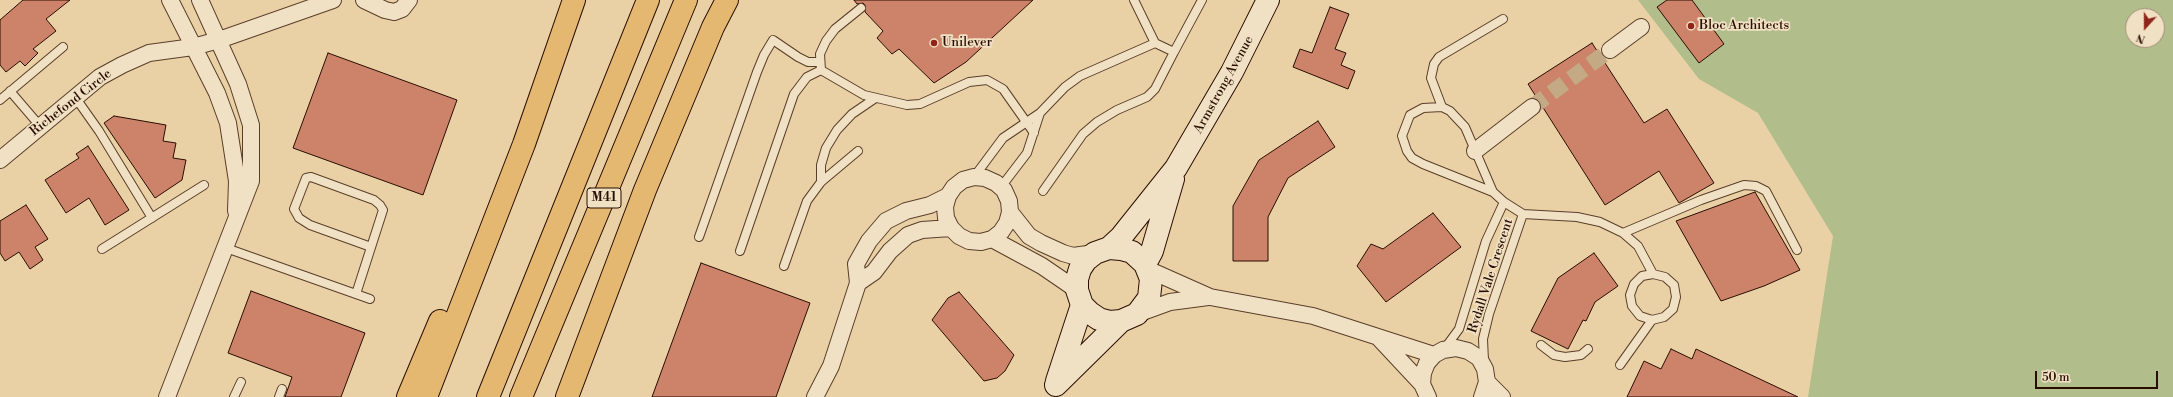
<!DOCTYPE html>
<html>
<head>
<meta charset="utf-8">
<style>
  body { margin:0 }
  #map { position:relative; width:2173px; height:397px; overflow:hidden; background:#ead1a5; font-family:"Libre Bodoni",serif }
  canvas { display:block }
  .north { position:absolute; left:2125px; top:8px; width:40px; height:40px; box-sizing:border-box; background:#f1e1c4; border:1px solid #a18c76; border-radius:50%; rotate:201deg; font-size:11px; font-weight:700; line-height:16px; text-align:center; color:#290d00 }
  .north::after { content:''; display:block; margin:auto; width:14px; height:18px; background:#8f2418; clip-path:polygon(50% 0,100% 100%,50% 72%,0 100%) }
  .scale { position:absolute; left:2035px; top:371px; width:123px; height:18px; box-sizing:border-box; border:2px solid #290d00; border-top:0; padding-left:5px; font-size:12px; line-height:14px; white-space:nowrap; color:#290d00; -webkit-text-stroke:3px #f1e1c4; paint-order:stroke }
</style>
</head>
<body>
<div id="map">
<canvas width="2173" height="397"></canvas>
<div class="north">N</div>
<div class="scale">50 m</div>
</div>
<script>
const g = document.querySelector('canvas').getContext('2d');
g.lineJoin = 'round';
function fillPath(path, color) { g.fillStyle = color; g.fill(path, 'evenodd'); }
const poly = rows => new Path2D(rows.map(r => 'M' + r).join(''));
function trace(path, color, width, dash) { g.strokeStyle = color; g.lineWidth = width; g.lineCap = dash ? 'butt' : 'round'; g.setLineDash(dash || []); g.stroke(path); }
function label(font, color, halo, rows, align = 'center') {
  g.font = font + ' "Libre Bodoni",serif'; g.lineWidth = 3.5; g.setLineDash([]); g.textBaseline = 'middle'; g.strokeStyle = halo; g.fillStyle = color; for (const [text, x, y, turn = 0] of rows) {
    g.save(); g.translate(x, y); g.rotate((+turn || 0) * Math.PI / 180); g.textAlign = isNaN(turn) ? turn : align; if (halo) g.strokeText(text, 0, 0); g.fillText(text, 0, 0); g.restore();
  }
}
fillPath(poly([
  [1638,0,2173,0,2173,397,1808,397,1833,236,1758,113,1699,79],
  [2133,16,2157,16,2157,40,2133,40]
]), '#b1bd8b');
const building = poly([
  [23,0,70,0,46,19,56,31,33,49,38,53,25,66,20,61,6,72,0,65,0,20,23,0],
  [854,0,1033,0,966,62,934,83,899,49,892,54,877,38,883,31,865,12,865,5,863,3,857,4,854,0],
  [1667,0,1692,0,1724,44,1699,63,1657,7,1667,0],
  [1330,7,1349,14,1335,49,1346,53,1341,65,1355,71,1348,89,1293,67,1300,49,1312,53,1330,7],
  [1592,43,1644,123,1667,109,1714,183,1679,203,1659,171,1605,205,1528,84,1592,43],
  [328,53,457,100,423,195,293,148,328,53],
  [114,116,166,125,163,141,176,143,173,158,186,160,182,180,155,198,104,123,114,116],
  [1318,121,1335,147,1288,178,1268,217,1268,261,1233,261,1233,206,1259,160,1318,121],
  [88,146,129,210,105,225,89,198,66,213,45,180,79,158,76,154,88,146],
  [1755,192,1800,270,1764,286,1721,301,1676,221,1755,192],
  [26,205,48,239,35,247,43,260,30,269,19,252,5,261,0,253,0,221,26,205],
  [1433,213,1461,247,1386,302,1357,266,1371,244,1383,249,1433,213],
  [1594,253,1618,286,1595,302,1586,321,1583,320,1568,349,1531,331,1558,278,1594,253],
  [701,263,810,303,776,397,652,397,701,263],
  [251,291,365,333,341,397,285,397,292,377,228,353,251,291],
  [959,292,1014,355,1005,371,997,378,984,381,932,320,948,298,959,292],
  [1671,349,1692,359,1696,349,1798,397,1627,397,1644,361,1661,369,1671,349]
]);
fillPath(building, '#cc836a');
trace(building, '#290d00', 1);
trace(poly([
  [1532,107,1610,50]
]), '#c3aa84', 16, [16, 8]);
const lane = poly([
  [1134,0,1155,43],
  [861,8,835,29,826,41,820,54,821,70,864,95,907,105,920,104,969,82,987,80,1003,89,1034,133],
  [1503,19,1439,57,1434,64,1431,78,1442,107,1450,111,1465,127,1493,192,1504,202,1523,214,1577,217,1600,222,1623,233,1638,246,1653,274,1665,277,1674,285,1676,297,1673,309,1664,317,1652,320,1640,316,1632,306,1630,295,1634,284,1642,276,1653,274],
  [10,91,40,126],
  [75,97,99,131,152,218],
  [0,100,63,47],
  [1442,107,1423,108,1410,115,1402,136,1407,151,1412,158,1423,164,1493,192],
  [974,177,1003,138,1040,113,1065,87,1080,76,1155,43,1174,52,1202,0],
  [821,182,821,165,826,148,837,130,852,114,874,99],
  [1001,187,1027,153,1040,113],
  [1043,191,1083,134,1097,122,1117,110,1147,97,1155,89,1174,52],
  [1623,233,1701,200,1744,185,1756,186,1766,191,1797,250],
  [699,237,757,72,764,55,773,40,798,57,808,62,819,62],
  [226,248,370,299],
  [102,249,204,185],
  [740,251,794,94,807,77,821,70],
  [784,266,807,201,821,182,858,151],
  [356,294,383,210,380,205,374,200,311,177,306,178,294,209,299,218,310,225,371,247],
  [1541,345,1554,355,1565,357,1581,355,1588,349],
  [1445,348,1459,329,1486,241,1504,202],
  [1484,361,1483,339,1489,314,1523,214],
  [1620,365,1652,320],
  [234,397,241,382],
  [279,397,282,389]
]);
const street = poly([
  [170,0,217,93,228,123,237,181,236,211],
  [364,0,385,10,394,12,402,9,409,0],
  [1610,50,1641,27],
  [1475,151,1532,107],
  [0,160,100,77,122,65,149,53,193,47,219,40,333,0],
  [1010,212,1029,236,1041,243,1063,253,1073,256,1095,253],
  [992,239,1042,266,1077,290],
  [1147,269,1210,297,1313,316,1434,355],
  [858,283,874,272,890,251,908,235,922,230,951,228],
  [1137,314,1170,302,1208,297],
  [1379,338,1422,384],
  [1487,382,1502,397],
  [167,397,251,181,251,125,238,84,200,0],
  [815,397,831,366,858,283,856,264,869,241,886,221,906,211,930,205,948,196,954,187,963,180,974,177,985,178,996,183,1004,190,1009,201,1010,212,1007,223,1001,232,992,239,981,242,969,241,959,236,951,228,946,218,945,207,948,196],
  [1428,397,1422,384,1423,373,1427,363,1434,355,1443,350,1456,348,1468,351,1479,358,1485,369,1487,382,1482,397]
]);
const secondary = poly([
  [1109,248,1121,237,1176,168,1232,72,1268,0],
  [1145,264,1152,251,1173,179],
  [1057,381,1082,305],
  [1056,385,1121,321,1137,314,1149,298,1151,279,1145,264,1132,252,1121,249,1109,248,1095,253,1086,260,1080,269,1077,279,1077,290,1082,305,1090,313,1099,319,1110,322,1121,321]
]);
const highway = poly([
  [408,397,440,321],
  [426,397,524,144,574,0],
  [488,397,648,0],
  [521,397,686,0],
  [567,397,645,190,713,27,727,0]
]);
trace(lane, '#593e29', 10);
trace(street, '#593e29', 18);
trace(secondary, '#290d00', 24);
trace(highway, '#290d00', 24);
trace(lane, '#f1e1c4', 8);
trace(street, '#f1e1c4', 16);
trace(secondary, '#f1e1c4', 22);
trace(highway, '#e5b872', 22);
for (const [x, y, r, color] of [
  [1691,26,4,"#8f2418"],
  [934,43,4,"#8f2418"]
]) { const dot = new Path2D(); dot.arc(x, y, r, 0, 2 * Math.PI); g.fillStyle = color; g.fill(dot); trace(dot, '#f1e1c4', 1.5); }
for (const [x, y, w] of [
  [604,198,34]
]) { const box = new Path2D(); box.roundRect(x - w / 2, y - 10, w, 20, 3); g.fillStyle = '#f1e1c4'; g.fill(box); trace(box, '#290d00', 1); }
label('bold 12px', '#290d00', null, [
  ["M41",604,198]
]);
label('13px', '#290d00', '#f1e1c4', [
  ["Bloc Architects",1699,26],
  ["Unilever",942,43]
], 'left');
label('13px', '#290d00', '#f1e1c4', [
  ["Armstrong Avenue",1224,85,-61],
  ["Richefond Circle",71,103,-38],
  ["Rydall Vale Crescent",1491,276,-72]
]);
</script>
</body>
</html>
